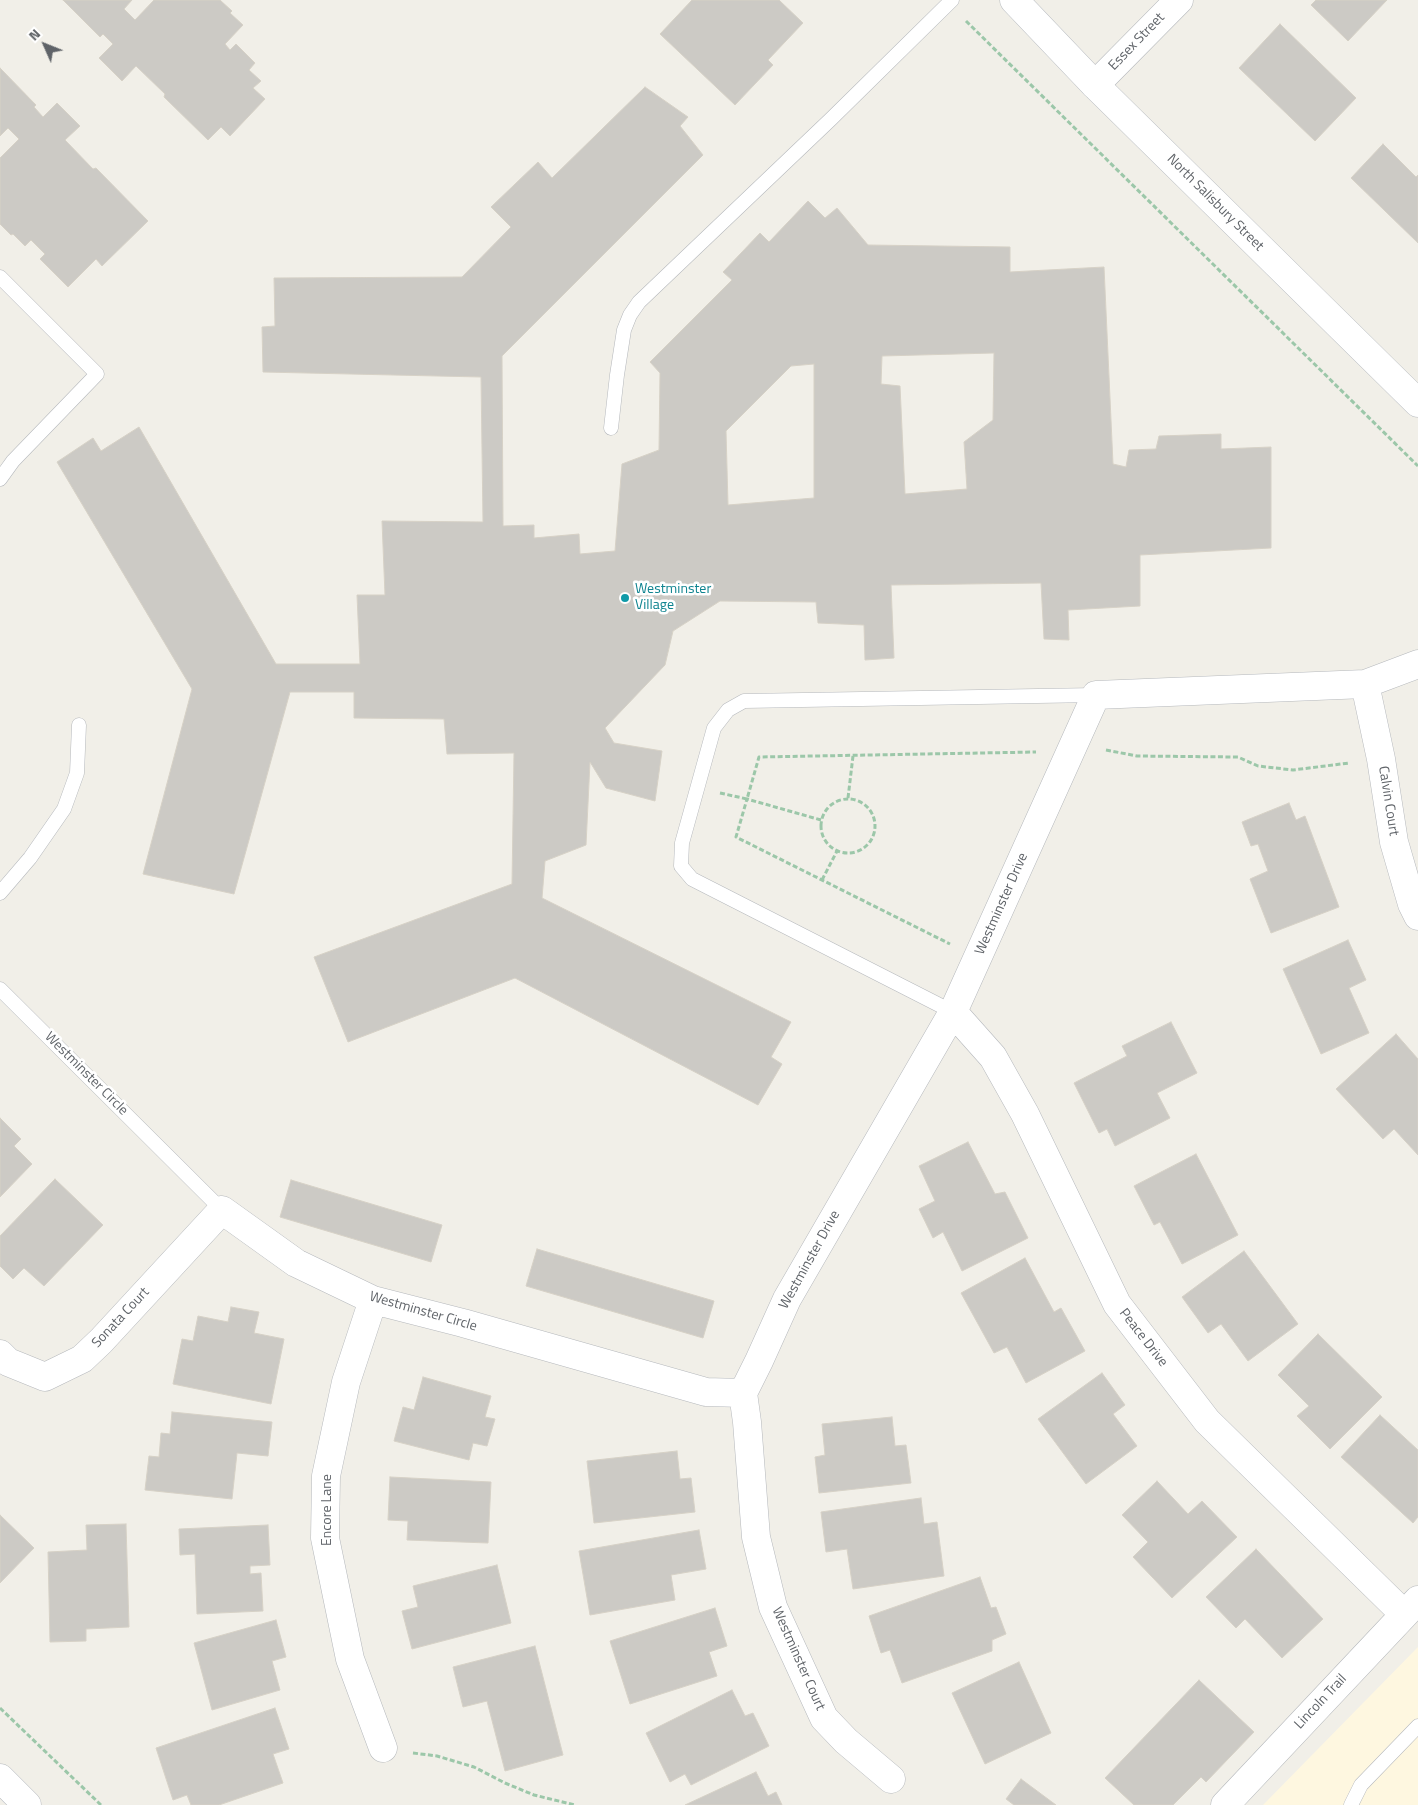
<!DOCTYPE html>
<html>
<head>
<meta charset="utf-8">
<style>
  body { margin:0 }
  #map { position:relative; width:1418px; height:1805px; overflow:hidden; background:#f1efe8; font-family:"Titillium Web",sans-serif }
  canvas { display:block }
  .north { position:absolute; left:20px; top:20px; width:50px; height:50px; -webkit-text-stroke:4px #fff; paint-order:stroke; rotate:314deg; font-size:14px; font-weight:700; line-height:20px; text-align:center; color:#5f6368 }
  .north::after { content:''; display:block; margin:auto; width:18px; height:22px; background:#5f6368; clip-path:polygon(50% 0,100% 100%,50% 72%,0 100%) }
</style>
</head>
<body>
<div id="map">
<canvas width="1418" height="1805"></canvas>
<div class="north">N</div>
</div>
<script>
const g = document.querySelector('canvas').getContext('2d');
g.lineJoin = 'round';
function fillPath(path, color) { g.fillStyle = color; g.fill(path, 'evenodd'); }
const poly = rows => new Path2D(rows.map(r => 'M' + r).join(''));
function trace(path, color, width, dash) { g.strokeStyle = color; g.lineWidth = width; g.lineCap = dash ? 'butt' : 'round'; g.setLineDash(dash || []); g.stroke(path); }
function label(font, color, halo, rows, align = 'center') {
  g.font = font + ' "Titillium Web",sans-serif'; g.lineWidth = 5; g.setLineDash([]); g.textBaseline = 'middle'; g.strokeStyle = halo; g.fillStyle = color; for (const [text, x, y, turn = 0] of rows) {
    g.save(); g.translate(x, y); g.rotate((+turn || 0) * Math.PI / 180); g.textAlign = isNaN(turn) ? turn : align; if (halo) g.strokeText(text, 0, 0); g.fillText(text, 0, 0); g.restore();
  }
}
fillPath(poly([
  [1418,1647,1418,1805,1263,1805]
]), '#fef7e0');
const building = poly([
  [63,0,132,0,124,9,135,20,154,0,220,0,232,11,230,13,243,25,225,44,230,50,236,44,255,63,249,70,261,81,253,88,265,99,230,136,221,127,208,140,164,97,165,94,136,66,122,81,99,58,113,44,103,34,100,37,63,0],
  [692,0,779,0,803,23,768,60,773,65,735,105,660,34,692,0],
  [1316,0,1387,0,1348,41,1311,5,1316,0],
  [1280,24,1356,98,1315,141,1239,68,1280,24],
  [0,68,36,105,34,107,43,117,57,103,80,126,65,140,93,169,96,168,148,221,102,266,96,259,68,287,40,259,45,254,31,240,25,246,13,234,11,235,0,224,0,158,19,139,8,128,0,136,0,68],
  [645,87,688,117,680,126,703,155,502,356,503,526,534,525,534,538,579,534,580,554,615,551,622,464,659,450,660,373,650,362,732,280,723,272,760,233,769,242,808,201,825,218,837,208,868,245,1010,247,1010,272,1104,267,1113,464,1126,467,1129,450,1156,449,1159,436,1221,434,1221,449,1271,447,1271,548,1140,555,1140,606,1068,610,1069,640,1044,639,1041,583,891,585,894,658,865,660,864,625,818,623,816,602,720,601,673,631,665,665,605,728,614,743,662,751,655,801,606,788,590,762,586,845,545,861,542,898,791,1022,771,1057,782,1064,758,1105,515,978,348,1042,314,957,512,884,514,753,447,754,444,719,354,718,354,692,290,692,234,894,143,874,192,689,57,462,93,438,101,451,139,427,276,664,360,664,357,595,385,595,382,521,483,522,481,377,263,372,262,327,275,326,274,278,462,277,511,227,491,207,538,162,552,178,645,87],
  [994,353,993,420,964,442,967,489,905,494,900,386,881,384,882,356,994,353],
  [814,364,814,498,728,505,726,431,791,366,814,364],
  [1383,144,1416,177,1418,175,1418,243,1351,178,1383,144],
  [1289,803,1296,820,1305,816,1339,907,1271,933,1250,879,1268,871,1258,844,1251,846,1242,822,1289,803],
  [1348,940,1366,980,1349,988,1369,1033,1321,1054,1283,969,1348,940],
  [1171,1022,1197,1073,1157,1093,1170,1118,1115,1146,1107,1129,1099,1133,1074,1083,1127,1056,1122,1046,1171,1022],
  [1396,1034,1418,1059,1418,1155,1394,1129,1383,1139,1336,1089,1396,1034],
  [0,1118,21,1139,14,1146,32,1164,0,1197,0,1118],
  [968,1142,995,1194,1005,1192,1028,1238,962,1271,943,1232,933,1238,919,1209,935,1201,919,1166,968,1142],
  [1196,1154,1238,1235,1182,1264,1160,1222,1154,1225,1134,1186,1196,1154],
  [55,1179,103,1225,44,1286,24,1268,13,1279,0,1266,0,1236,55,1179],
  [291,1180,442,1225,431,1262,280,1217,291,1180],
  [537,1249,714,1301,703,1338,526,1286,537,1249],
  [1244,1251,1298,1324,1248,1361,1221,1324,1208,1333,1182,1297,1244,1251],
  [1025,1258,1054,1312,1061,1308,1085,1351,1026,1383,1007,1347,994,1353,961,1293,1025,1258],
  [231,1307,259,1312,254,1333,284,1339,271,1404,173,1384,182,1339,193,1341,198,1316,228,1322,231,1307],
  [1318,1334,1382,1397,1330,1449,1297,1416,1309,1406,1278,1375,1318,1334],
  [1102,1373,1125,1405,1113,1414,1137,1446,1086,1484,1038,1419,1102,1373],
  [423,1377,491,1396,485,1417,495,1419,487,1446,473,1443,469,1460,394,1441,403,1407,414,1410,423,1377],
  [172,1412,272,1422,268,1456,237,1453,232,1499,145,1490,149,1456,159,1457,161,1433,170,1434,172,1412],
  [1380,1415,1418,1450,1418,1517,1413,1523,1341,1457,1380,1415],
  [892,1417,895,1446,906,1445,911,1483,819,1493,815,1457,825,1455,822,1424,892,1417],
  [677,1451,680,1479,691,1478,695,1512,594,1523,587,1461,677,1451],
  [390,1477,491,1482,488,1543,407,1540,408,1521,388,1520,390,1477],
  [1157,1481,1188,1514,1202,1501,1237,1537,1172,1598,1133,1557,1148,1542,1122,1515,1157,1481],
  [921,1498,924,1524,937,1522,944,1576,853,1589,847,1549,826,1552,821,1512,921,1498],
  [0,1515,34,1548,0,1583,0,1515],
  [126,1524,129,1627,86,1629,86,1641,50,1642,48,1552,87,1550,86,1525,126,1524],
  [268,1525,270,1565,250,1566,250,1574,261,1573,263,1611,197,1614,195,1554,180,1555,179,1529,268,1525],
  [699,1530,706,1569,671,1575,675,1600,590,1615,579,1551,699,1530],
  [1256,1549,1323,1619,1282,1658,1245,1619,1236,1628,1206,1597,1256,1549],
  [497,1565,511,1623,412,1649,402,1611,418,1607,413,1586,497,1565],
  [980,1577,991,1608,996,1607,1006,1634,992,1640,992,1651,902,1683,890,1650,881,1653,869,1616,980,1577],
  [715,1608,727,1646,709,1652,717,1676,630,1704,610,1641,715,1608],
  [276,1620,286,1657,272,1661,280,1690,212,1710,194,1643,276,1620],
  [535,1646,563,1755,505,1771,487,1701,463,1707,453,1667,535,1646],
  [1019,1662,1051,1733,985,1764,952,1693,1019,1662],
  [1199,1680,1254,1732,1206,1782,1201,1777,1173,1805,1134,1805,1105,1778,1199,1680],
  [732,1690,745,1716,753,1713,769,1746,691,1785,685,1774,670,1782,646,1733,732,1690],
  [275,1708,289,1749,273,1754,283,1783,219,1805,191,1805,187,1795,173,1800,156,1748,275,1708],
  [756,1772,768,1796,776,1792,782,1805,685,1805,756,1772],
  [1021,1779,1056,1805,1014,1805,1006,1799,1021,1779]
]);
fillPath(building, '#cccac5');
trace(building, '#d6d1c6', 1);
const lane = poly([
  [0,277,97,374,13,461,0,479],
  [611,428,617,375,624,330,630,315,639,302,831,119,952,0],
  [0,893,30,858,64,809,77,773,79,725],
  [0,989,222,1210],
  [953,1012,692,879,681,866,682,843,714,728,728,710,744,701,1096,695],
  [1351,1805,1361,1785,1418,1726]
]);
const street = poly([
  [1095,85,1179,0],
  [1365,684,1381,759,1394,842,1412,904,1418,916],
  [953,1012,993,1057,1025,1114,1117,1304,1207,1421,1404,1614],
  [373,1300,346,1382,326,1476,325,1538,350,1659,383,1748],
  [0,1354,8,1362,45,1377,82,1359,101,1341,222,1210,296,1263,373,1300,463,1323,706,1392,743,1393],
  [743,1393,759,1361,787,1299,953,1012,1096,695,1365,684,1418,664],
  [743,1393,747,1422,756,1537,773,1607,824,1718,846,1741,891,1779],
  [0,1778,27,1805],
  [1225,1805,1418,1600]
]);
const secondary = poly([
  [1014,0,1095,85,1418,403]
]);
trace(lane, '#b5b8bc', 15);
trace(street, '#b5b8bc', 29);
trace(secondary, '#b6babf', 29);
trace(poly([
  [966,21,1418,466],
  [1106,750,1137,756,1238,757,1258,766,1293,770,1349,763],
  [720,793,747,799,759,757,1036,752],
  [848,798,853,756],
  '821 826a27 27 0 1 1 54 0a27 27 0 1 1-54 0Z',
  [821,820,747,799,736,837,950,944],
  [822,880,837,851],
  [0,1708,101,1805],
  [413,1753,437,1756,474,1767,505,1783,534,1795,575,1805]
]), '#9cc7a9', 3, [5, 2.5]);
trace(lane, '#fff', 14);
trace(street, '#fff', 28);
trace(secondary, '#fff', 28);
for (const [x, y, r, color] of [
  [625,598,5,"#0f9aa8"]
]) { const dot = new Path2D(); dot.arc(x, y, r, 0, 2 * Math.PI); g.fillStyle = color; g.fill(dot); trace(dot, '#fff', 2); }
label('14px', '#5f6368', '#fff', [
  ["Essex Street",1137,42,-46],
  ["North Salisbury Street",1215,203,45],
  ["Calvin Court",1388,801,81],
  ["Westminster Drive",1002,904,-66],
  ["Westminster Circle",86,1074,45],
  ["Westminster Drive",810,1260,-61],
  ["Westminster Circle",423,1312,16],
  ["Sonata Court",121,1318,-47],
  ["Peace Drive",1143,1338,52],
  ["Encore Lane",328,1510,-90],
  ["Westminster Court",798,1659,66],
  ["Lincoln Trail",1321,1702,-47]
]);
label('14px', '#0d838f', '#fff', [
  ["Westminster",635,590],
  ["Village",635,606]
], 'left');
</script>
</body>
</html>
